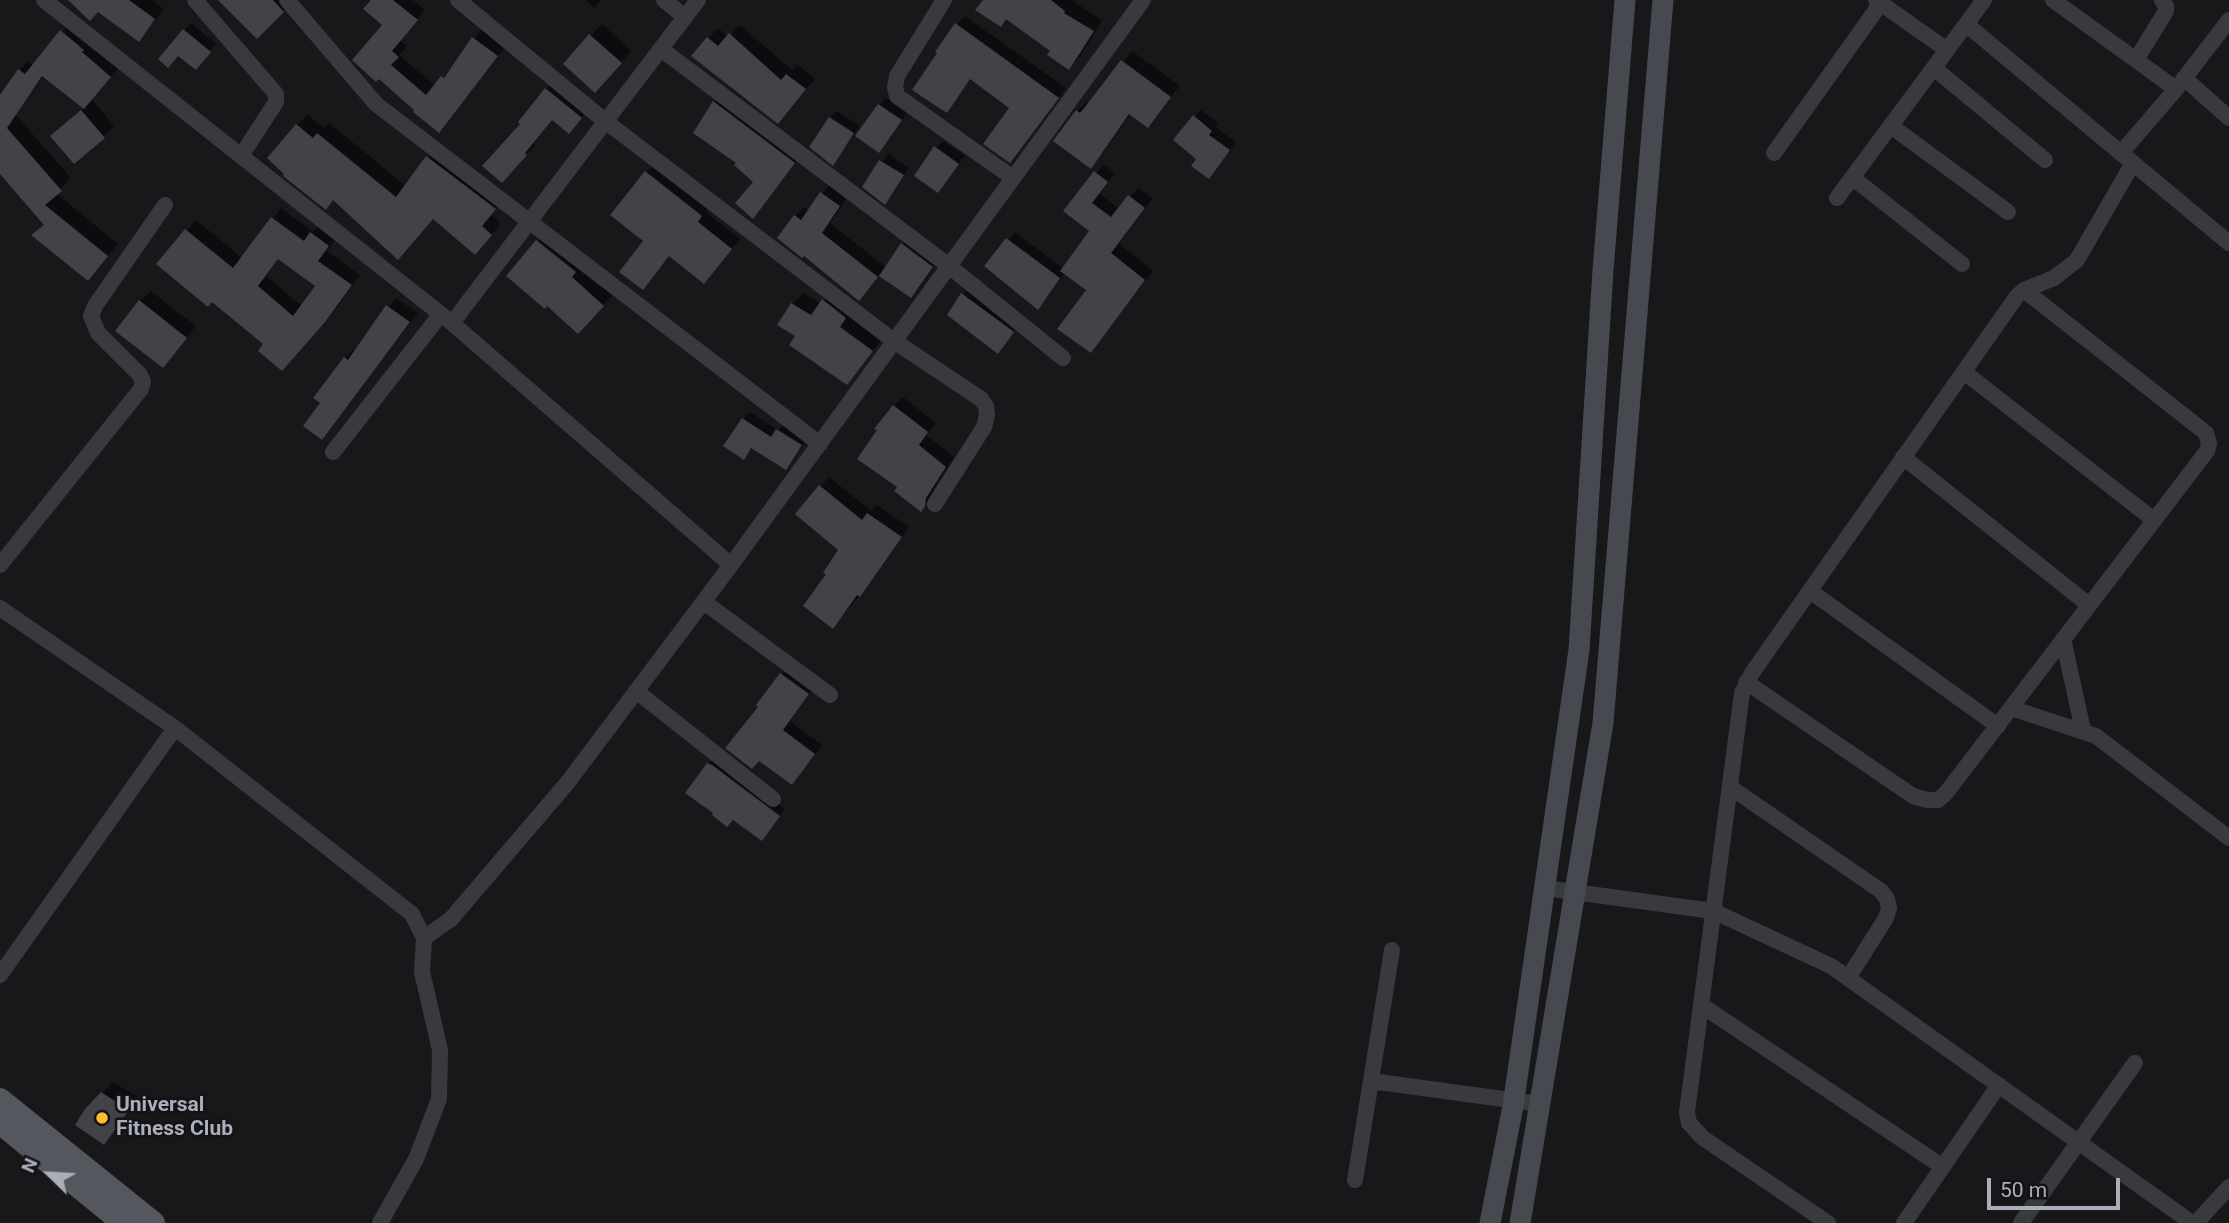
<!DOCTYPE html>
<html>
<head>
<meta charset="utf-8">
<style>
  body { margin:0 }
  #map { position:relative; width:2229px; height:1223px; overflow:hidden; background:#18181b; font-family:Roboto,sans-serif }
  canvas { display:block }
  .north { position:absolute; left:14px; top:1139px; width:70px; height:70px; -webkit-text-stroke:5px #131316; paint-order:stroke; rotate:294deg; font-size:19px; font-weight:700; line-height:28px; text-align:center; color:#aaaebb }
  .north::after { content:''; display:block; margin:auto; width:24px; height:32px; background:#aaaebb; clip-path:polygon(50% 0,100% 100%,50% 72%,0 100%) }
  .scale { position:absolute; left:1987px; top:1178px; width:133px; height:32px; box-sizing:border-box; border:4px solid #aaaebb; border-top:0; padding-left:9px; font-size:21px; line-height:24px; white-space:nowrap; color:#aaaebb; -webkit-text-stroke:5px #131316; paint-order:stroke }
</style>
</head>
<body>
<div id="map">
<canvas width="2229" height="1223"></canvas>
<div class="north">N</div>
<div class="scale">50 m</div>
</div>
<script>
const g = document.querySelector('canvas').getContext('2d');
g.lineJoin = 'round';
function fillPath(path, color) { g.fillStyle = color; g.fill(path, 'evenodd'); }
const poly = rows => new Path2D(rows.map(r => 'M' + r).join(''));
function trace(path, color, width, dash) { g.strokeStyle = color; g.lineWidth = width; g.lineCap = dash ? 'butt' : 'round'; g.setLineDash(dash || []); g.stroke(path); }
function label(font, color, halo, rows, align = 'center') {
  g.font = font + ' Roboto,sans-serif'; g.lineWidth = 5; g.setLineDash([]); g.textBaseline = 'middle'; g.strokeStyle = halo; g.fillStyle = color; for (const [text, x, y, turn = 0] of rows) {
    g.save(); g.translate(x, y); g.rotate((+turn || 0) * Math.PI / 180); g.textAlign = isNaN(turn) ? turn : align; if (halo) g.strokeText(text, 0, 0); g.fillText(text, 0, 0); g.restore();
  }
}
fillPath(poly([
  [70,0,152,0,164,9,139,39,98,10],
  [220,0,290,0,292,2,257,37],
  [373,0,413,0,425,10,400,40,407,47,399,55,436,86,482,29,506,46,448,121,417,110,379,77,385,25],
  [586,0,602,0,594,8],
  [985,0,1072,0,1102,21,1079,58,1069,68,1052,50,1007,18,1001,24],
  [965,16,1066,88,1010,161,1012,107,971,78,947,111,957,25],
  [70,23,119,67,91,98,114,126,103,137,63,126,85,107,44,75,15,114,71,178,56,193,118,244,88,279,34,235,45,223,0,171,0,98,20,70,28,61,34,65],
  [191,23,216,44,202,61,179,54,160,58],
  [602,24,631,51,606,80,565,64],
  [740,25,792,70,798,65,815,79,778,122,693,55,718,28,728,37],
  [1132,51,1180,86,1148,126,1131,113,1101,156,1091,167,1077,111,1087,101,1090,103],
  [556,80,590,108,569,132,553,119,533,143,535,145,512,171,522,123,546,89],
  [721,95,801,156,760,209,756,182,738,163,714,102],
  [886,98,907,113,879,151,879,105],
  [1201,110,1218,123,1215,127,1236,142,1209,177,1198,159,1194,117],
  [837,111,860,126,833,163,830,118],
  [308,115,324,128,329,123,406,186,438,147,505,198,491,214,501,224,485,242,434,217,334,199,326,207,297,125],
  [943,141,965,156,938,191,936,148],
  [888,154,909,168,885,202,864,187],
  [656,163,711,205,706,212,740,239,704,282,670,255,643,288,646,172],
  [1104,164,1115,173,1100,194,1120,209,1138,188,1153,198,1119,244,1153,271,1090,351,1088,289,1065,272,1037,308,986,266,1015,232,1064,269,1091,231,1065,211],
  [830,184,848,196,830,223,887,268,903,244,914,234,942,255,922,285,911,296,880,274,868,290,795,216,804,207,809,211],
  [281,208,313,232,321,223,338,236,327,251,360,275,335,310,291,359,266,344,213,300,159,264,196,220,242,258],
  [279,258,317,285,302,306,266,276],
  [547,231,612,296,587,322,548,304,508,276],
  [969,287,1020,324,998,352,949,315],
  [834,290,882,340,847,383,798,335,780,324,793,304,803,293,821,304],
  [151,291,196,326,163,366,140,301],
  [396,298,418,313,322,438,322,402,345,358,354,349,356,351],
  [903,397,936,423,926,435,954,457,934,488,933,496,920,510,894,406],
  [750,412,778,430,785,423,808,438,786,468,753,447,744,457,743,419],
  [829,477,871,511,877,505,909,527,869,585,833,626,828,574,841,549,797,514],
  [789,665,816,685,790,721,822,745,800,774,759,759,761,707,758,705],
  [715,757,785,809,768,832,734,818,708,764],
  [113,1082,139,1098,103,1142,86,1110]
]), '#0007');
fillPath(poly([
  [68,0,129,0,155,19,139,42,98,12,90,21],
  [218,0,273,0,284,12,257,39],
  [371,0,393,0,418,20,392,51,399,57,391,65,426,95,441,76,444,78,472,37,498,56,439,133,413,112,414,110,379,79,376,82,352,60,382,25,363,9],
  [983,0,1051,0,1065,11,1064,13,1094,31,1069,70,1047,55,1050,51,1006,19,1001,27,975,10],
  [955,23,1059,98,1010,163,983,144,1009,108,970,79,947,113,912,90,937,53,935,52],
  [183,29,211,52,196,70,178,56,168,68,158,59],
  [60,30,84,50,82,52,111,77,84,109,42,76,7,128,62,191,45,205,108,256,88,281,31,235,44,225,0,174,0,95,18,69,25,74],
  [729,33,781,80,786,74,806,89,778,124,691,56,707,37,718,46],
  [589,34,622,63,595,93,563,64],
  [1121,60,1171,97,1148,128,1129,114,1091,169,1053,141,1076,110,1080,113,1085,107],
  [545,88,582,118,569,134,552,120,525,153,527,155,502,183,482,166,520,124,518,122],
  [713,101,795,163,753,219,735,203,753,182,734,165,736,163,693,133],
  [878,104,902,120,879,153,855,136],
  [81,110,105,138,74,164,50,136],
  [1193,115,1212,131,1209,135,1230,150,1209,179,1191,166,1196,159,1173,140],
  [829,117,854,133,833,166,809,147],
  [296,124,313,138,317,133,396,197,426,156,496,209,482,226,492,235,475,255,433,219,398,260,333,200,326,210,283,176,284,174,267,158],
  [934,146,959,164,938,193,914,176],
  [879,160,904,175,885,205,862,187],
  [645,171,702,216,698,222,732,249,704,284,669,256,643,290,619,272,643,241,610,215],
  [1094,171,1108,182,1092,203,1111,217,1128,195,1145,208,1111,253,1145,280,1091,353,1057,329,1086,290,1060,271,1089,231,1063,211],
  [820,192,840,206,822,233,878,277,859,301,804,256,802,258,777,238,794,215,801,220],
  [271,217,304,241,310,232,329,246,318,261,352,285,325,322,282,371,258,351,263,344,212,302,208,307,156,264,185,229,233,268],
  [278,259,315,286,293,316,258,286],
  [1006,238,1060,278,1038,310,984,266],
  [536,240,576,272,572,277,604,306,578,334,547,306,545,309,506,276],
  [901,243,933,267,911,298,879,276],
  [961,293,1014,332,998,354,947,315],
  [822,299,846,318,840,327,873,351,847,385,789,345,795,336,777,325,791,303,811,315],
  [139,300,187,338,163,368,115,331],
  [386,305,410,322,322,440,303,426,320,403,313,398,344,357,348,360],
  [893,405,928,432,919,445,946,467,926,498,925,506,921,512,894,491,897,487,857,459,877,430,874,429],
  [742,418,771,437,776,429,802,445,786,470,751,448,744,460,723,446],
  [819,485,862,520,867,513,902,537,860,597,857,595,833,629,803,606,826,574,823,573,838,550,795,514],
  [780,673,809,694,783,730,815,754,792,785,759,761,752,769,725,748,758,707,756,705],
  [707,763,712,765,780,816,762,841,733,820,727,827,712,815,713,813,685,793],
  [101,1092,129,1110,104,1145,75,1125,85,1109]
]), '#424348');
trace(poly([
  [44,0,452,323,698,0],
  [195,0,276,94,276,102,241,156],
  [287,0,376,104,820,444],
  [458,0,605,121,894,341,981,399,986,406,987,415,984,427,935,504],
  [664,0,685,17],
  [944,0,897,76,895,87,897,96,1013,178],
  [1876,0,1947,50],
  [2053,0,2176,89],
  [1966,24,2229,243],
  [661,49,949,266,1063,358],
  [2136,60,2166,11,2166,6,2162,0],
  [1934,68,2045,160],
  [2184,78,2229,118],
  [1891,126,2008,212],
  [1774,153,1881,3],
  [2121,153,2176,89,2229,20],
  [1853,178,1962,264],
  [1837,198,1984,0],
  [452,323,731,565],
  [1964,372,2154,520],
  [333,452,441,314],
  [1903,457,2089,605],
  [0,565,141,389,143,382,140,375,98,333,91,316,95,306,165,205],
  [1810,591,1998,726],
  [704,602,830,695],
  [0,608,175,728,412,914,424,938,422,972,440,1050,439,1099,416,1159,380,1223],
  [2063,639,2083,730],
  [1746,682,1913,796,1927,800,1938,800,1946,793,2207,451,2209,443,2206,433,2024,290],
  [636,691,773,799],
  [2011,708,2096,736,2229,838],
  [1730,787,1881,891,1887,899,1889,908,1886,918,1848,978],
  [1545,888,1713,911,1831,966,2192,1223],
  [424,938,451,919,568,782,731,565,1143,0],
  [0,975,175,728],
  [1701,1005,1943,1167],
  [1371,1081,1540,1104],
  [1355,1180,1392,950],
  [1828,1223,1703,1138,1689,1123,1687,1112,1742,693,1752,673,2017,296,2024,290,2054,278,2077,260,2133,163],
  [1904,1223,1999,1085],
  [2021,1223,2135,1063],
  [2196,1223,2229,1187]
]), '#393a40', 16);
trace(poly([
  [1490,1223,1513,1106,1579,650,1603,270,1625,0],
  [1520,1223,1603,723,1663,0]
]), '#474950', 21);
trace(poly([
  [0,1100,153,1223],
  [0,1122,124,1223]
]), '#55575f', 24);
for (const [x, y, r, color] of [
  [102,1118,7,"#fcbe2e"]
]) { const dot = new Path2D(); dot.arc(x, y, r, 0, 2 * Math.PI); g.fillStyle = color; g.fill(dot); trace(dot, '#131316', 2.5); }
label('bold 21px', '#aaaebb', '#131316', [
  ["Universal",116,1106],
  ["Fitness Club",116,1130]
], 'left');
</script>
</body>
</html>
